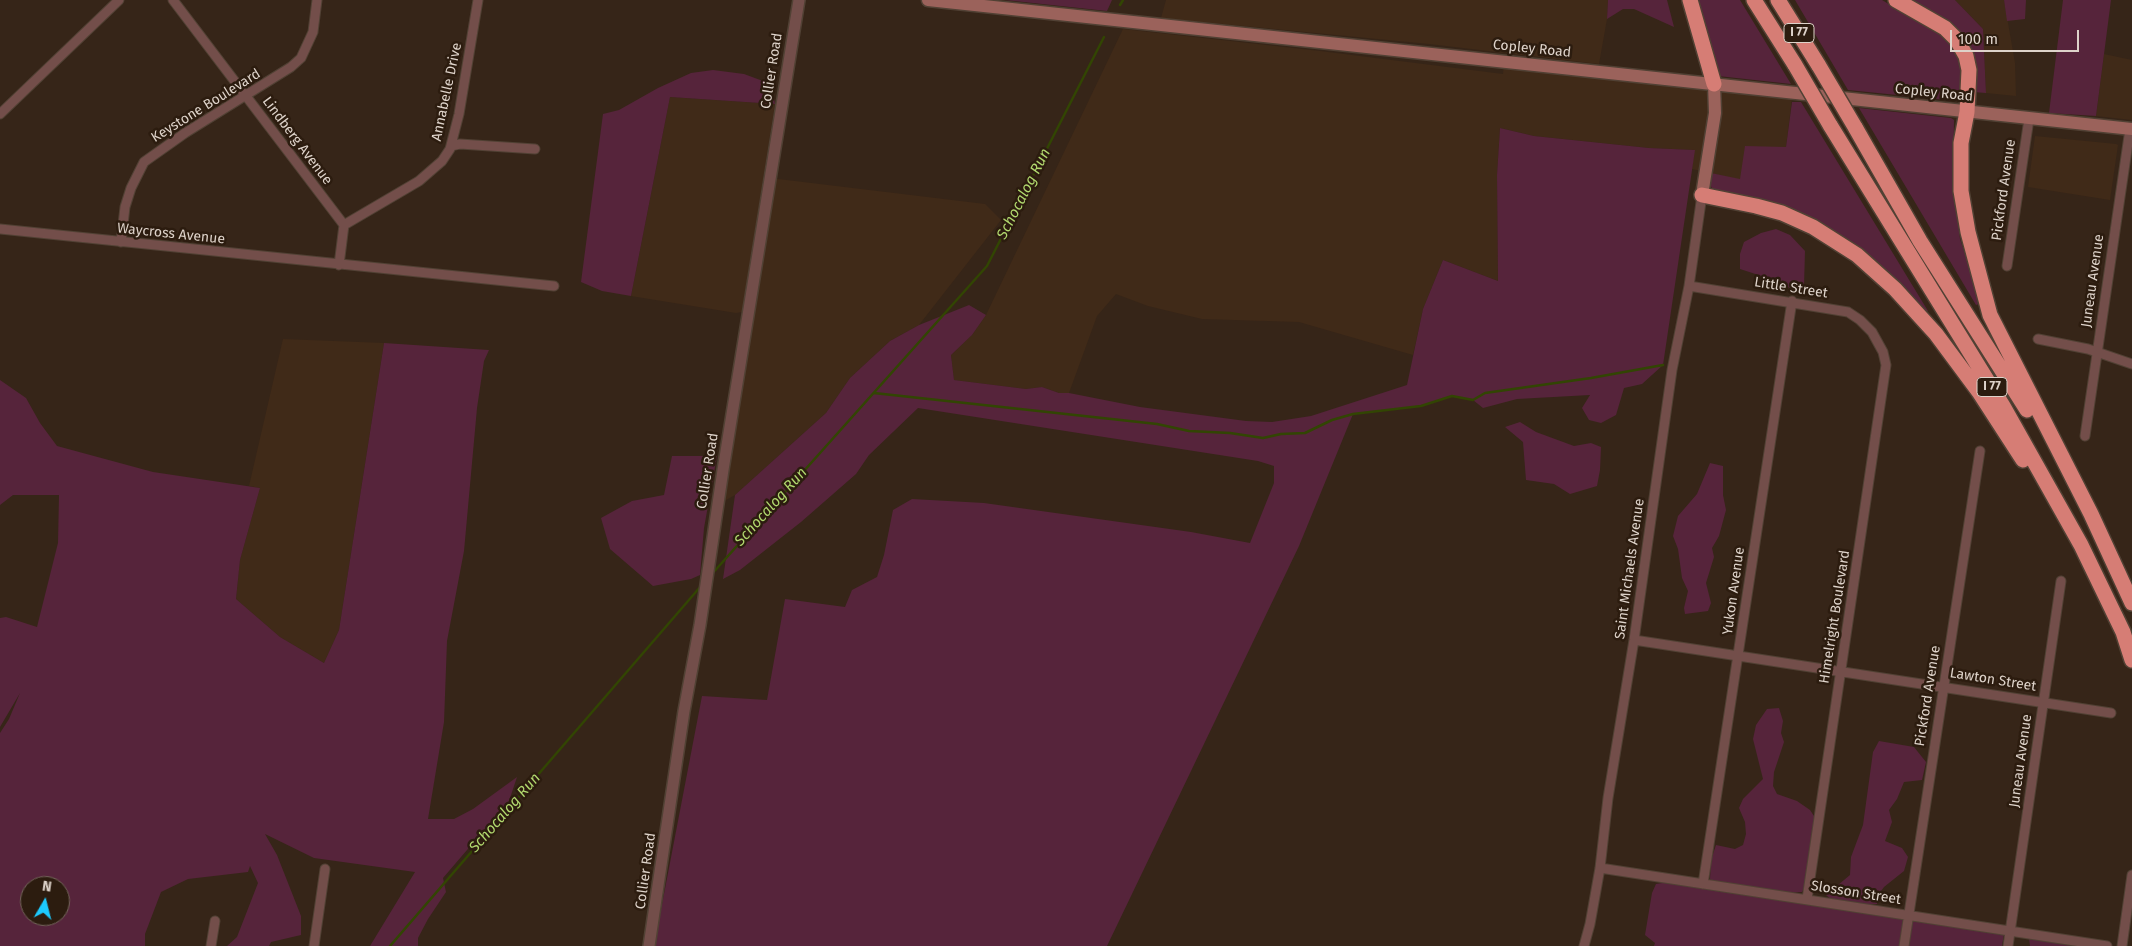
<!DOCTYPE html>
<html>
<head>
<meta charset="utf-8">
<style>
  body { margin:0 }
  #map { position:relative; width:2132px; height:946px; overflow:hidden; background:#362518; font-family:"Fira Sans",sans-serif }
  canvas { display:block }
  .north { position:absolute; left:20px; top:876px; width:50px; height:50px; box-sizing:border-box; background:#2c1c0f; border:1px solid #73655a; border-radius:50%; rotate:8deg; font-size:14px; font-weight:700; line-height:20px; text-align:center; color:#ded3ca }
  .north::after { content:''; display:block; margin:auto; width:18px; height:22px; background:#1dc9fd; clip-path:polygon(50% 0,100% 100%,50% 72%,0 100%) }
  .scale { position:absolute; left:1950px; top:30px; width:129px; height:22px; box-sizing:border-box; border:2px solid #ded3ca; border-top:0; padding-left:6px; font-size:15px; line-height:18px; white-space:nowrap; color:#ded3ca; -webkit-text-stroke:4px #2c1c0f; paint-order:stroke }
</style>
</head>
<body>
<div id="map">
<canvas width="2132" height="946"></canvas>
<div class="north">N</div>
<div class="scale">100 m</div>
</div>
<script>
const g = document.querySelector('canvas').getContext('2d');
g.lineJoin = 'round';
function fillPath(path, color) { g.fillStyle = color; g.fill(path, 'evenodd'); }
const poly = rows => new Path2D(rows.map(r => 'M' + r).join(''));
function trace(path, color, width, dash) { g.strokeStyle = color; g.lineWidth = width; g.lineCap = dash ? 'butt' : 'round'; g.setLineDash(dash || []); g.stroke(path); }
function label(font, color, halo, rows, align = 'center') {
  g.font = font + ' "Fira Sans",sans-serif'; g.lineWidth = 5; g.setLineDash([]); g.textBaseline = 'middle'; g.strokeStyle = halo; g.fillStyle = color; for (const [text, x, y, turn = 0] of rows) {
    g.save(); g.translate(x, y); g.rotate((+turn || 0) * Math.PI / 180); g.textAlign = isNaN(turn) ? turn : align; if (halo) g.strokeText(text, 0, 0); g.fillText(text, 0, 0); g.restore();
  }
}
fillPath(poly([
  [1166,0,1608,0,1607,19,1599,64,1429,44,1161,18],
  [1955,0,2004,0,2015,63,2016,96,1986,93,1983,29],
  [1123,29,1320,51,1503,74,1504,64,1792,98,1786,147,1740,180,1692,169,1694,150,1649,148,1534,136,1500,128,1497,175,1498,281,1443,260,1423,309,1413,355,1299,322,1202,319,1148,306,1116,294,1097,316,1069,393,1059,393,1042,387,1026,389,954,380,951,355,972,335,986,315],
  [2104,54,2132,60,2132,120,2096,116],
  [670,97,775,104,742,312,736,313,631,296],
  [2035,136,2116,144,2118,145,2110,200,2028,187],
  [770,178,985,204,1001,220,919,325,890,341,850,378,826,413,735,495,719,504],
  [283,339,384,343,339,630,324,663,280,637,236,599,240,560,260,488,249,486]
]), '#402a18');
fillPath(poly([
  [1005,0,1112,0,1107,11],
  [1608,0,1667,0,1674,27,1634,9,1623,9,1607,19],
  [1697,0,1740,0,1791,84,1718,76,1715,58],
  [1795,0,1882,0,1902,12,1922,20,1945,34,1960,56,1963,71,1962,93,1959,99,1956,101,1848,90],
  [1910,0,1955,0,1983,29,1986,93,1973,92,1974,65],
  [2004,0,2026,0,2025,19,2007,21],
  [2063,0,2111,0,2096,116,2049,113],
  [713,70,744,74,771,84,775,104,670,97,631,296,602,291,581,282,603,114,619,110,658,88,691,73],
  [1792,102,1801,102,1928,311,1924,313,1860,250,1715,193,1709,183,1711,173,1740,179,1745,146,1786,147],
  [1859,108,1951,118,1954,120,1953,182,1960,239,1982,303,1976,305],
  [1500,128,1534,136,1649,148,1695,150,1663,365,1642,384,1624,388,1616,415,1601,423,1589,420,1582,408,1590,395,1517,399,1483,408,1473,400,1452,396,1421,406,1353,414,1299,546,1107,946,654,946,702,696,767,700,785,599,845,607,852,590,877,577,884,555,893,510,912,499,984,503,1191,532,1250,543,1274,483,1274,466,1258,461,918,408,869,455,856,474,801,522,740,570,723,579,735,495,826,413,850,378,890,341,919,325,969,305,986,315,972,335,951,355,954,380,1026,389,1042,387,1059,393,1069,393,1140,407,1246,421,1272,422,1311,416,1407,385,1423,309,1443,260,1498,281,1497,175],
  [1776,229,1790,235,1805,251,1804,286,1796,292,1780,282,1740,269,1740,254,1744,242,1761,233],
  [384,343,489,350,484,361,477,408,464,551,447,641,444,722,428,819,454,819,473,809,517,777,509,801,443,878,446,892,428,919,418,938,418,946,370,946,415,872,314,858,265,834,277,855,301,916,301,935,271,942,269,946,227,946,237,937,258,883,250,866,248,872,188,879,161,892,145,934,145,946,0,946,0,733,9,719,20,693,0,727,0,618,6,617,37,627,58,543,59,495,13,495,0,505,0,380,26,398,40,423,57,446,153,472,260,488,240,560,236,599,280,637,324,663,339,630],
  [30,886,60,886,60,916,30,916],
  [1520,422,1536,432,1574,446,1591,443,1601,447,1600,470,1597,486,1570,494,1554,484,1526,480,1523,442,1505,427],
  [672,456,717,456,704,528,700,575,691,579,653,586,610,549,601,518,632,501,664,495],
  [1710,463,1723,466,1723,495,1726,510,1719,536,1712,548,1714,557,1706,583,1711,603,1708,611,1685,614,1684,608,1688,591,1682,578,1678,549,1673,536,1678,516,1697,494],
  [1779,708,1783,721,1781,733,1784,742,1774,772,1773,786,1777,794,1797,801,1810,810,1816,819,1805,886,1802,892,1786,893,1712,882,1710,879,1711,860,1716,845,1735,849,1743,845,1746,834,1745,822,1739,808,1743,799,1763,779,1753,739,1756,725,1767,709],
  [1879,741,1914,747,1926,762,1922,780,1904,782,1897,799,1889,810,1892,822,1885,841,1902,848,1908,857,1904,871,1884,887,1878,895,1877,904,1858,904,1832,900,1826,895,1850,875,1851,857,1863,825,1873,752],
  [1668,882,1856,910,1925,923,2004,934,2002,946,1654,946,1655,943,1645,935,1652,893,1656,884],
  [2029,938,2069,943,2070,946,2030,946]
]), '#56243b');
trace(poly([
  [1120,5,1123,0],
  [874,393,1157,424,1189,431,1230,433,1263,438,1281,434,1305,433,1332,420,1353,414,1421,406,1452,396,1473,400,1485,393,1591,378,1663,365],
  [711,575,987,266,1104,37],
  [390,946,701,586]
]), '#324503', 2.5);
const minor = poly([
  [173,0,344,225],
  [0,114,119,0],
  [451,146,460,144,535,149],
  [344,225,419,181,442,161,450,149,459,114,478,0],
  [0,229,554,286],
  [121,242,125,207,131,188,144,162,185,133,291,67,301,58,313,32,317,0],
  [339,265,344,225],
  [2007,266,2029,119],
  [1689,286,1848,312,1860,320,1872,332,1883,352,1886,365,1807,899],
  [2038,339,2088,349,2132,364],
  [2085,436,2130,129],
  [1634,640,2111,713],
  [1600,868,2107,946],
  [1703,884,1792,301],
  [211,946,215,921],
  [314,946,325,869],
  [1584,946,1590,924,1600,868,1608,798,1634,640,1672,370,1689,286,1702,195],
  [1904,946,1980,451],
  [2008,946,2061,581],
  [2122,946,2132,875]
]);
const tertiary = poly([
  [649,946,684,711,700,625,723,470,799,0]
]);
const secondary = poly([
  [928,0,2132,129],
  [1702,195,1715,113,1714,84]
]);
const motorway = poly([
  [1690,0,1714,84],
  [1754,0,1795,65],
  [1778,0,1819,66],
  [1896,0,1945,28,1957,40,1966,56,1969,70,1967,112,1961,143,1961,191,1968,232,1990,315,2091,514,2132,603],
  [1830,125,2003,406,2081,545,2123,632,2132,660],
  [1855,127,1920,241,2027,410],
  [1702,195,1756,206,1782,213,1813,227,1857,255,1895,289,1936,334,1979,392,2023,460]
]);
trace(minor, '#514134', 11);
trace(tertiary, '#514134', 14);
trace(secondary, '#514134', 15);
trace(motorway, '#514134', 18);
trace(minor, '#734e4a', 9);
trace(tertiary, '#734e4a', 11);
trace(secondary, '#9b625b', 12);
trace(motorway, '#d67d75', 15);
const motorwayBridge = poly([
  [1795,65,1830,125],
  [1819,66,1855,127]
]);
trace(motorwayBridge, '#514134', 18, []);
trace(motorwayBridge, '#d67d75', 15);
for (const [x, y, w] of [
  [1799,33,30],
  [1992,387,30]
]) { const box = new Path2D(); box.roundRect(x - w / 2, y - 9.5, w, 19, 4); g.fillStyle = '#2c1c0f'; g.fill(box); trace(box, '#ded3ca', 1); }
label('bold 12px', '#ded3ca', null, [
  ["I 77",1799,33],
  ["I 77",1992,387]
]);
label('14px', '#ded3ca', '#2c1c0f', [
  ["Copley Road",1532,49,6],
  ["Collier Road",772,71,-81],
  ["Annabelle Drive",447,92,-78],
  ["Copley Road",1934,93,6],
  ["Keystone Boulevard",206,106,-32],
  ["Lindberg Avenue",297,141,53],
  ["Pickford Avenue",2004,190,-82],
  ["Waycross Avenue",171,234,6],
  ["Juneau Avenue",2093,281,-82],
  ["Little Street",1791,288,9],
  ["Collier Road",708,471,-81],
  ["Saint Michaels Avenue",1630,569,-82],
  ["Yukon Avenue",1734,591,-82],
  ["Himelright Boulevard",1835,617,-81],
  ["Lawton Street",1993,680,9],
  ["Pickford Avenue",1928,696,-81],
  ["Juneau Avenue",2021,761,-82],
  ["Collier Road",646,871,-82],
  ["Slosson Street",1856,893,9]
]);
label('italic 15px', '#b1d86e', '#2c1c0f', [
  ["Schocalog Run",1024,194,-63],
  ["Schocalog Run",771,507,-48],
  ["Schocalog Run",505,813,-49]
]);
</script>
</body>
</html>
